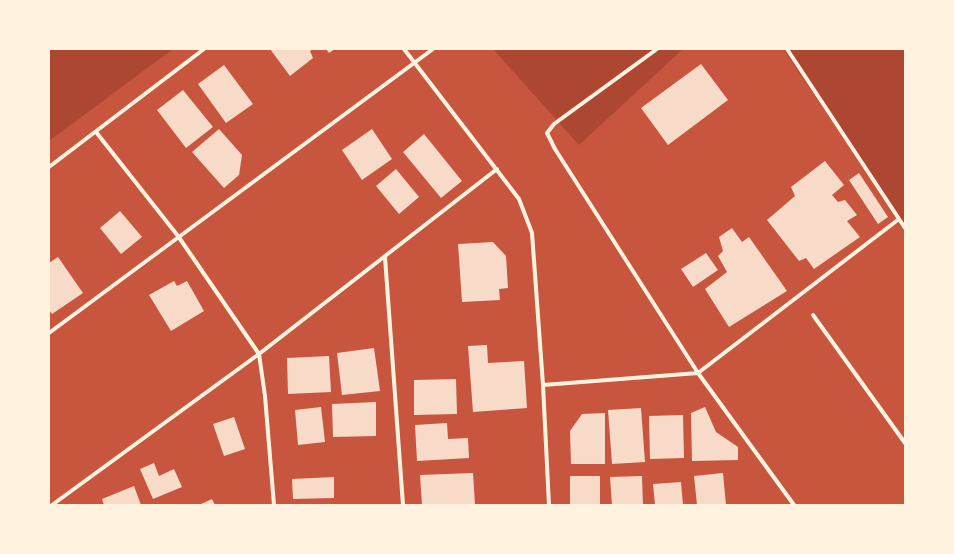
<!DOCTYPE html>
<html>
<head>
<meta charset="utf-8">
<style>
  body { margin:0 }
  #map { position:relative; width:954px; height:554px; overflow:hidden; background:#c8553d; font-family:"Titillium Web",sans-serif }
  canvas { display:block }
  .frame { position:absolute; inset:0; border:50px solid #fff3e0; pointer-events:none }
</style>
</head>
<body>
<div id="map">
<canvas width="954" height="554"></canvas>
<div class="frame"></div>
</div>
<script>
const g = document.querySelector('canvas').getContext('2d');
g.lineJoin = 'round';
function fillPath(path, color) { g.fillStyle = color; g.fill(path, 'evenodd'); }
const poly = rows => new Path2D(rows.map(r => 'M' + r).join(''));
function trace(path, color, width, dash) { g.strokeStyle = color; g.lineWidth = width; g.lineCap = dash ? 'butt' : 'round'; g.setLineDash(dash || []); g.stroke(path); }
fillPath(poly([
  [49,49,173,49,49,141],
  [493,49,683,49,579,145],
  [783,49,905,49,905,228,870,177]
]), '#ae4732');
fillPath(poly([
  [270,49,313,49,310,51,313,58,290,76],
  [326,49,335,49,329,53],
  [701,64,728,100,668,145,641,108],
  [224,65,253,104,226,123,198,84],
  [183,90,213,127,186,148,157,110],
  [219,129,242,155,239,175,224,188,192,152],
  [372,129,392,159,362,180,342,150],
  [424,134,462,181,441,198,403,152],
  [825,161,844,185,832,195,838,202,845,200,857,215,847,221,860,237,814,269,806,258,799,261,767,220,795,196,791,187],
  [396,169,419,197,399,214,376,186],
  [859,173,888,217,878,224,849,180],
  [120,211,142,237,121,254,100,228],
  [732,228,742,242,749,237,787,291,729,327,705,289,727,272,718,256,723,251,719,237],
  [493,242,506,256,508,288,499,289,500,300,462,302,458,244],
  [706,253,718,270,693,287,681,269],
  [58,257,83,293,52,314,49,310,49,263],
  [174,281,177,286,187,281,204,311,171,331,149,295],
  [487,345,488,363,524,361,527,408,473,412,468,346],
  [374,348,380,391,342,395,337,353],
  [329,356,331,392,288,394,287,358],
  [456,379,457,414,414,415,414,380],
  [376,402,376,436,333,437,332,404],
  [321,407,325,442,298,445,295,410],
  [705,407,716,432,738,447,738,460,692,461,691,413],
  [641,408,645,462,612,464,608,410],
  [605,413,605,464,571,464,570,431,582,414],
  [683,415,684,458,650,459,649,416],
  [234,417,245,449,224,456,213,424],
  [447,423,448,439,468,438,469,458,417,461,415,425],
  [154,463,159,476,174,469,182,487,153,499,140,469],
  [473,473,475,505,422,505,420,475],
  [723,473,726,505,697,505,694,476],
  [570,476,600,476,600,505,570,505],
  [642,476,643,505,612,505,610,477],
  [334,477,334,498,293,499,292,479],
  [681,482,683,505,655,505,653,484],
  [134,486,141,505,104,505,102,499],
  [212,499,215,505,201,505,201,504]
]), '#f7dbc8');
trace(poly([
  [404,49,519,199,532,233,543,385,549,505],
  [657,49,554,124,547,133,555,149,698,373,794,505],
  [787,49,905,228],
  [96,132,178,236,259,354,265,396,274,505],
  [49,167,204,49],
  [385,257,403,505],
  [813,315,905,443],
  [49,333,433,49],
  [543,385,698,373,899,219],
  [52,505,259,354,497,169]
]), '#fff3e0', 4);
</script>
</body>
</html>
